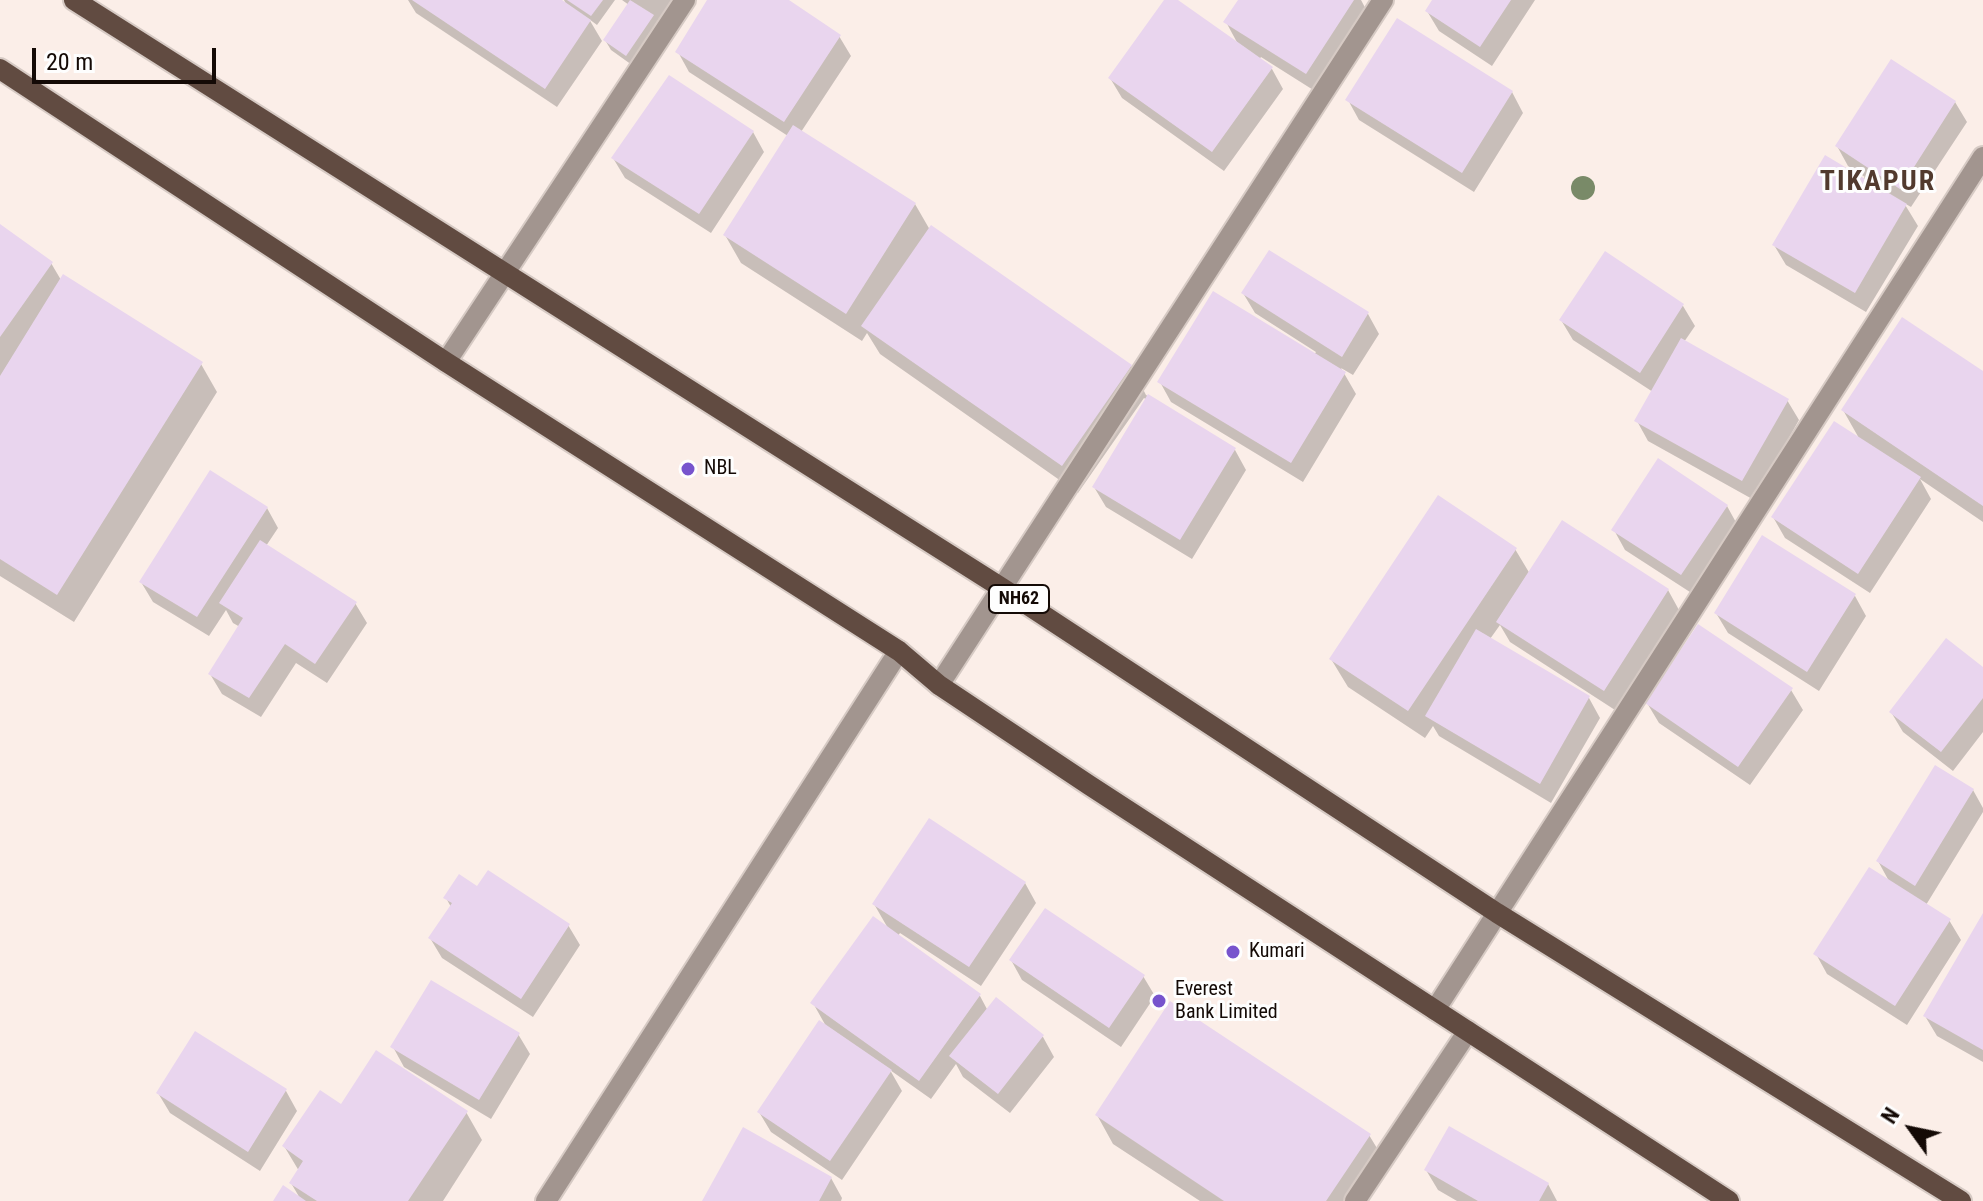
<!DOCTYPE html>
<html>
<head>
<meta charset="utf-8">
<style>
  body { margin:0 }
  #map { position:relative; width:1983px; height:1201px; overflow:hidden; background:#fbeee8; font-family:"Roboto Condensed",sans-serif }
  canvas { display:block }
  .north { position:absolute; left:1871px; top:1089px; width:80px; height:80px; -webkit-text-stroke:6px #fefefe; paint-order:stroke; rotate:303deg; font-size:22px; font-weight:700; line-height:32px; text-align:center; color:#140a06 }
  .north::after { content:''; display:block; margin:auto; width:28px; height:36px; background:#140a06; clip-path:polygon(50% 0,100% 100%,50% 72%,0 100%) }
  .scale { position:absolute; left:32px; top:48px; width:184px; height:36px; box-sizing:border-box; border:4px solid #140a06; border-top:0; padding-left:10px; font-size:24px; line-height:28px; white-space:nowrap; color:#140a06; -webkit-text-stroke:6px #fefefe; paint-order:stroke }
</style>
</head>
<body>
<div id="map">
<canvas width="1983" height="1201"></canvas>
<div class="north">N</div>
<div class="scale">20 m</div>
</div>
<script>
const g = document.querySelector('canvas').getContext('2d');
g.lineJoin = 'round';
function fillPath(path, color) { g.fillStyle = color; g.fill(path, 'evenodd'); }
const poly = rows => new Path2D(rows.map(r => 'M' + r).join(''));
function trace(path, color, width, dash) { g.strokeStyle = color; g.lineWidth = width; g.lineCap = dash ? 'butt' : 'round'; g.setLineDash(dash || []); g.stroke(path); }
function label(font, color, halo, rows, align = 'center') {
  g.font = font + ' "Roboto Condensed",sans-serif'; g.lineWidth = 6; g.setLineDash([]); g.textBaseline = 'middle'; g.strokeStyle = halo; g.fillStyle = color; for (const [text, x, y, turn = 0] of rows) {
    g.save(); g.translate(x, y); g.rotate((+turn || 0) * Math.PI / 180); g.textAlign = isNaN(turn) ? turn : align; if (halo) g.strokeText(text, 0, 0); g.fillText(text, 0, 0); g.restore();
  }
}
fillPath(poly([
  [408,0,558,0,567,6,564,0,615,0,597,25,589,19,602,41,557,107,416,13],
  [622,0,675,0,632,65,611,50,605,40,629,5],
  [710,0,785,0,839,36,851,56,801,132,915,204,930,230,1131,366,1146,395,1235,450,1246,470,1192,559,1106,507,1094,487,1147,400,1144,398,1078,493,880,354,867,333,862,341,741,263,725,235,788,136,689,72,678,52],
  [1167,0,1175,0,1239,46,1226,22,1240,0,1361,0,1369,15,1318,93,1261,57,1259,60,1272,69,1283,89,1224,171,1122,98,1110,78],
  [1435,0,1535,0,1492,66,1439,31,1427,11],
  [1512,92,1523,113,1474,192,1359,120,1348,100],
  [1955,102,1967,122,1911,207,1904,203,1918,226,1866,312,1786,265,1774,245,1865,177,1848,166,1837,146],
  [753,132,764,152,711,233,625,178,613,158],
  [0,227,51,263,61,280,201,364,217,392,74,622,0,576],
  [1605,254,1683,306,1695,326,1684,342,1787,400,1799,420,1754,500,1648,441,1637,421,1653,392,1573,340,1561,320],
  [1243,293,1368,314,1379,334,1353,375,1341,368,1356,394,1303,482,1171,402,1160,382,1314,355,1316,352,1255,313],
  [1983,374,1983,522,1920,479,1931,499,1870,593,1785,538,1773,517,1860,440,1843,410],
  [1727,506,1738,526,1693,594,1625,550,1614,530],
  [267,508,278,528,266,546,355,603,367,623,327,683,296,663,261,717,222,694,210,674,240,627,233,623,226,610,209,636,153,602,141,582],
  [1515,549,1530,574,1668,590,1679,610,1615,710,1510,642,1500,625,1490,639,1589,698,1600,718,1551,803,1439,736,1433,726,1425,738,1348,687,1331,659],
  [1855,596,1866,616,1819,691,1728,633,1716,613],
  [1983,670,1983,732,1953,771,1903,732,1891,712],
  [1791,690,1803,710,1750,785,1659,723,1647,703],
  [1973,790,1983,808,1983,812,1926,905,1949,920,1961,940,1907,1025,1827,974,1816,954,1890,883,1878,861],
  [1025,883,1036,903,981,986,900,933,898,936,980,996,988,1011,997,1000,1043,1037,1054,1057,1010,1113,963,1077,956,1064,931,1099,890,1070,902,1091,842,1180,771,1132,759,1112,827,1028,813,1003,889,930,874,904],
  [478,889,568,925,580,945,533,1017,442,958,430,938,451,907,446,898],
  [1983,917,1983,1062,1937,1036,1925,1016],
  [1011,960,1143,976,1155,996,1121,1047,1022,980],
  [518,1034,530,1054,491,1119,404,1067,393,1047],
  [286,1091,297,1111,260,1171,170,1113,158,1093],
  [342,1107,466,1112,482,1140,443,1201,275,1201,301,1200,291,1183,299,1171,284,1146],
  [1097,1115,1369,1135,1386,1163,1361,1201,1200,1201,1113,1144],
  [1426,1170,1548,1184,1557,1201,1457,1201,1438,1190],
  [831,1178,842,1198,841,1201,705,1201]
]), '#0003');
fillPath(poly([
  [412,0,562,0,591,20,545,89],
  [567,0,603,0,591,16],
  [630,0,654,15,626,56,603,40],
  [707,0,789,0,841,35,784,122,675,52],
  [1164,0,1178,0,1273,67,1212,152,1108,78],
  [1238,0,1354,0,1306,74,1223,22],
  [1432,0,1511,0,1480,47,1425,11],
  [1397,18,1513,91,1462,173,1345,100],
  [1891,59,1956,101,1900,189,1835,146],
  [669,75,754,131,699,214,611,158],
  [793,125,916,203,846,314,723,235],
  [1825,155,1907,204,1855,293,1772,245],
  [0,224,53,262,0,337],
  [931,225,1132,365,1062,466,861,326],
  [1269,250,1369,312,1342,357,1241,293],
  [1605,251,1684,304,1640,373,1559,320],
  [63,274,203,362,57,595,0,559,0,376],
  [1213,291,1346,372,1291,463,1157,382],
  [1902,317,1983,371,1983,506,1841,410],
  [1681,338,1789,399,1742,481,1634,421],
  [1148,394,1236,448,1180,540,1092,487],
  [1834,421,1921,477,1858,574,1771,517],
  [1658,458,1728,505,1681,575,1611,530],
  [210,470,268,507,197,617,139,582],
  [1438,495,1517,548,1408,711,1329,659],
  [1562,520,1669,589,1604,691,1496,622],
  [1762,535,1856,594,1807,672,1714,613],
  [260,540,357,602,315,664,285,644,249,698,208,674,243,618,219,603],
  [1698,624,1793,688,1738,767,1645,703],
  [1476,629,1590,696,1540,784,1425,716],
  [1946,638,1983,667,1983,698,1941,752,1889,712],
  [1935,765,1974,789,1915,886,1876,861],
  [929,818,1026,882,969,967,872,904],
  [1869,867,1951,919,1895,1006,1813,954],
  [488,870,570,924,521,999,428,938,452,903,443,898,459,874,477,886],
  [1045,908,1145,975,1109,1028,1009,960],
  [1983,913,1983,1050,1923,1016],
  [873,916,981,994,919,1081,810,1003],
  [431,980,520,1033,479,1100,390,1047],
  [996,997,1044,1035,998,1094,949,1056],
  [1170,1001,1371,1134,1326,1201,1224,1201,1095,1115],
  [819,1020,892,1070,830,1161,757,1112],
  [195,1031,287,1089,248,1152,156,1093],
  [376,1050,468,1111,408,1201,317,1201,289,1183,303,1161,282,1146,320,1090,341,1104],
  [1449,1126,1549,1183,1539,1201,1478,1201,1424,1170],
  [743,1127,832,1177,819,1201,702,1201],
  [283,1185,306,1201,273,1201]
]), '#e9d5ee');
const street = poly([
  [446,362,685,0],
  [939,685,1383,0],
  [1435,1010,1983,157],
  [546,1201,899,651],
  [1355,1201,1468,1031]
]);
const primary = poly([
  [74,0,1002,588,1497,913,1961,1201],
  [0,69,446,362,899,651,939,685,1089,785,1729,1201]
]);
trace(street, '#d6cac4', 24);
trace(primary, '#d6cac4', 24);
trace(street, '#a2958f', 20);
trace(primary, '#614b41', 20);
g.fillStyle = '#798a68';
for (const [x, y] of [
  [1583,188]
]) { g.beginPath(); g.arc(x, y, 12, 0, 2 * Math.PI); g.fill(); }
for (const [x, y, r, color] of [
  [688,469,8,"#7754cd"],
  [1233,952,8,"#7754cd"],
  [1159,1001,8,"#7754cd"]
]) { const dot = new Path2D(); dot.arc(x, y, r, 0, 2 * Math.PI); g.fillStyle = color; g.fill(dot); trace(dot, '#fefefe', 3); }
for (const [x, y, w] of [
  [1019,599,60]
]) { const box = new Path2D(); box.roundRect(x - w / 2, y - 14, w, 28, 6); g.fillStyle = '#fefefe'; g.fill(box); trace(box, '#140a06', 2); }
label('bold 18px', '#140a06', null, [
  ["NH62",1019,599]
]);
label('20px', '#140a06', '#fefefe', [
  ["NBL",704,469],
  ["Kumari",1249,952],
  ["Everest",1175,990],
  ["Bank Limited",1175,1013]
], 'left');
g.letterSpacing = '2px';
label('bold 28px', '#523a2e', '#fefefe', [
  ["TIKAPUR",1878,183]
]);
g.letterSpacing = '0px';
</script>
</body>
</html>
